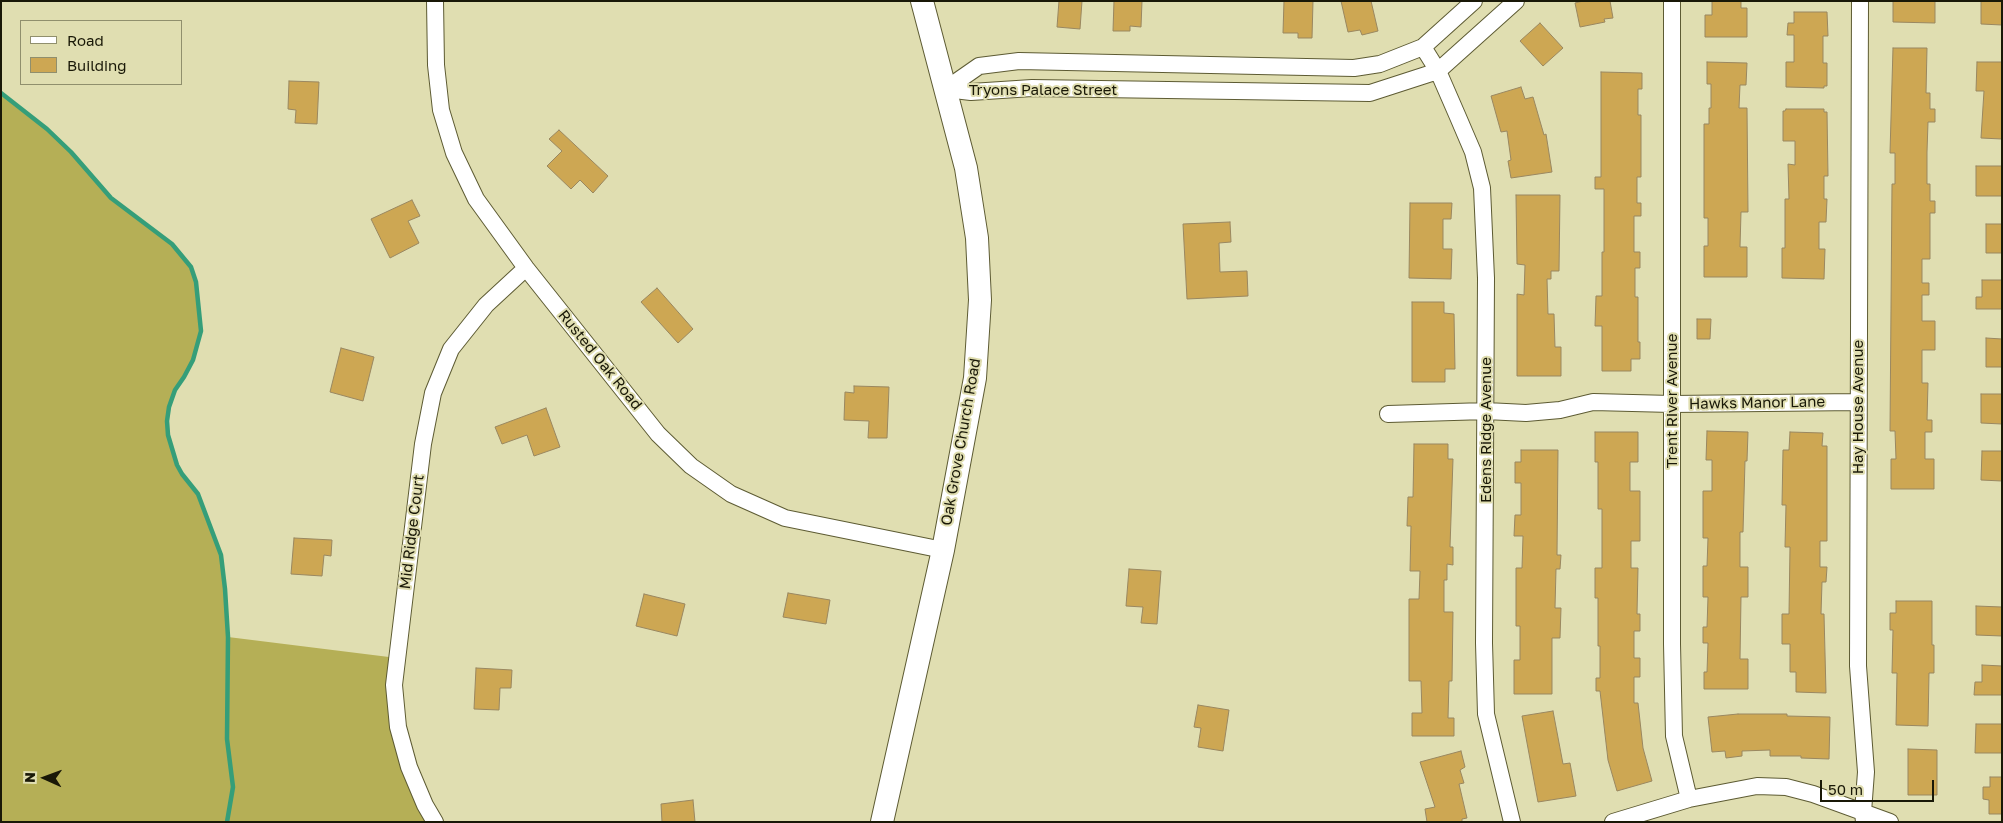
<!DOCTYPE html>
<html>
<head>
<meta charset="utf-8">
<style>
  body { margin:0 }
  #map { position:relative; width:2003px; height:823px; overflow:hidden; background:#e0deb1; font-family:"Golos Text",sans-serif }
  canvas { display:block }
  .frame { position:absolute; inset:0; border:2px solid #191807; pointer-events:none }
  .legend { position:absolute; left:20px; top:20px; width:162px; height:65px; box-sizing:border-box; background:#e0deb1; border:1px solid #908f6d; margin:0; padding:6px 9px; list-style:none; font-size:15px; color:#191807 }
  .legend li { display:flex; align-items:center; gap:10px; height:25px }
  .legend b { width:25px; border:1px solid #908f6d }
  .north { position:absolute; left:20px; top:753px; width:50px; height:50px; -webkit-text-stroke:4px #e0deb1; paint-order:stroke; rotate:272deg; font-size:14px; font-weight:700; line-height:20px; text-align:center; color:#191807 }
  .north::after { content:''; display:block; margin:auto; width:18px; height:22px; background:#191807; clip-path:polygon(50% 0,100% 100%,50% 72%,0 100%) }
  .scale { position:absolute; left:1820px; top:780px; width:114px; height:22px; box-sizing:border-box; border:2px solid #191807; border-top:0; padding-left:6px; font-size:15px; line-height:18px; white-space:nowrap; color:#191807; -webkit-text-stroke:4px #e0deb1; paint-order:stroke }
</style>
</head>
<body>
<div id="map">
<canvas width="2003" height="823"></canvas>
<div class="frame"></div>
<ul class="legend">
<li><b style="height:6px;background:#fff"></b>Road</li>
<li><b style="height:14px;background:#cda753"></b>Building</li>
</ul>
<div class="north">N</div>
<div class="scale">50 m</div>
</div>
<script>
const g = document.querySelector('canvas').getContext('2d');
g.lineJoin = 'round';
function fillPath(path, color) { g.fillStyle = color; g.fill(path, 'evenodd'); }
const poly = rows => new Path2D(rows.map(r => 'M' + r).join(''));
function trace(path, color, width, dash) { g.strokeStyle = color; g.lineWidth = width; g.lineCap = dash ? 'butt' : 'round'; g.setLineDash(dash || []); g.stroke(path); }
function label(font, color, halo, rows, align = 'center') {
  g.font = font + ' "Golos Text",sans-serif'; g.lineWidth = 4; g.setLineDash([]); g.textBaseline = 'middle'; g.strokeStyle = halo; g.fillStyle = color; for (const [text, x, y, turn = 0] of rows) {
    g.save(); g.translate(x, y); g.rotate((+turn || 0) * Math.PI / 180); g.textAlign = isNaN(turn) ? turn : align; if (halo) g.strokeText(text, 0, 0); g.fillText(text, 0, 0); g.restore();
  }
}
fillPath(poly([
  [1,93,47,129,71,152,111,198,172,244,191,267,196,282,201,331,193,360,184,377,175,390,169,407,168,435,177,465,182,474,198,494,221,555,225,589,228,637,397,658,398,727,435,822,1,822]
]), '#b5af56');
trace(poly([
  [1,93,47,129,71,152,111,198,172,244,191,267,196,282,201,331,193,360,184,377,175,390,169,407,167,421,168,435,177,465,182,474,198,494,221,555,225,589,228,637,227,739,233,787,227,822]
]), '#359e79', 4.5);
const building = poly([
  [1059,1,1082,1,1080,29,1057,27,1059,1],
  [1114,1,1142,1,1141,27,1130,26,1130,31,1113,31,1114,1],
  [1284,1,1313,1,1312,38,1298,38,1298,33,1283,33,1284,1],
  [1341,1,1371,1,1378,31,1362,35,1360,30,1348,32,1341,1],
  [1583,1,1610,1,1613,18,1604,19,1605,22,1580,27,1575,3,1583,1],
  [1712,1,1741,1,1741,8,1747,8,1747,37,1705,37,1705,15,1712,15,1712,1],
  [1893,1,1935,1,1935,23,1893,22,1893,1],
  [1981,1,2002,1,2002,25,1981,24,1981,1],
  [1794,12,1827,12,1828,36,1823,36,1823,63,1827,63,1827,86,1824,86,1824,88,1786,87,1786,62,1794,62,1794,35,1787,35,1788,23,1794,23,1794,12],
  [1540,23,1563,48,1543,66,1520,41,1540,23],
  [1893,48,1927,48,1926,93,1930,93,1930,109,1935,109,1935,122,1928,122,1927,152,1927,184,1930,184,1930,201,1935,201,1935,213,1930,213,1930,259,1922,259,1922,283,1929,283,1929,295,1922,295,1922,321,1935,321,1935,350,1922,350,1922,383,1928,383,1927,420,1932,420,1932,432,1925,432,1925,459,1934,459,1934,489,1891,489,1891,459,1896,459,1895,431,1890,431,1892,184,1895,184,1895,153,1890,153,1893,48],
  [1707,62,1747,63,1746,85,1740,85,1739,108,1747,108,1748,212,1741,212,1740,247,1747,247,1747,277,1704,277,1704,246,1708,246,1708,218,1704,218,1704,124,1709,124,1709,108,1711,108,1711,84,1707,84,1707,62],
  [1977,62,2002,62,2002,139,1981,138,1984,91,1976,91,1977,62],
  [1601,72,1642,73,1642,89,1638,89,1638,115,1641,115,1641,177,1637,177,1637,203,1641,203,1641,216,1634,216,1634,252,1640,252,1640,268,1635,268,1635,297,1638,297,1638,342,1640,342,1640,359,1631,359,1631,371,1602,371,1602,326,1595,326,1596,296,1602,296,1602,252,1604,252,1604,189,1595,189,1595,177,1601,177,1601,72],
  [289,81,319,82,317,124,295,123,296,110,288,109,289,81],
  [1521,87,1525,99,1533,97,1544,135,1546,134,1552,172,1511,178,1508,161,1511,160,1507,131,1501,132,1491,96,1521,87],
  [1786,109,1824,109,1824,112,1827,112,1828,176,1824,176,1824,199,1827,199,1826,222,1819,222,1819,249,1825,249,1824,279,1782,278,1782,248,1785,248,1785,199,1789,199,1788,164,1795,165,1795,141,1783,141,1783,111,1785,111,1786,109],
  [559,130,608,176,593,193,580,180,571,189,547,166,562,151,549,139,559,130],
  [1976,166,2002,166,2002,196,1976,196,1976,166],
  [1516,195,1560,195,1559,271,1551,271,1551,279,1547,279,1548,314,1554,314,1555,347,1561,347,1561,376,1517,376,1517,294,1524,295,1525,265,1517,264,1516,195],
  [412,200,420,216,408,221,419,243,390,258,371,219,412,200],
  [1410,203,1452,203,1451,219,1443,219,1443,249,1452,249,1451,279,1409,278,1410,203],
  [1230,222,1231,242,1219,243,1220,272,1247,271,1248,296,1187,299,1183,224,1230,222],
  [1986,224,2002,224,2002,253,1986,253,1986,224],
  [1982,280,2002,280,2002,309,1976,309,1976,297,1982,297,1982,280],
  [657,288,693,329,678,343,641,302,657,288],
  [1412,302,1444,302,1444,313,1454,314,1455,369,1445,369,1445,382,1412,382,1412,302],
  [1697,319,1711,319,1710,339,1697,339,1697,319],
  [1986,338,2002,339,2002,367,1986,367,1986,338],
  [341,348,374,357,363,401,330,392,341,348],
  [854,386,889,387,887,438,868,438,869,421,844,420,845,392,854,393,854,386],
  [1981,394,2002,394,2002,424,1981,423,1981,394],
  [546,408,560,447,534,456,527,435,502,444,495,427,546,408],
  [1707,431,1748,432,1747,461,1745,461,1743,532,1740,532,1740,567,1748,567,1748,597,1741,597,1740,659,1748,659,1748,689,1704,689,1704,672,1707,672,1708,643,1703,643,1703,627,1707,627,1708,597,1703,597,1703,566,1707,566,1708,538,1703,538,1703,491,1712,491,1712,460,1706,460,1707,431],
  [1595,432,1638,432,1638,462,1630,462,1630,491,1640,491,1640,541,1631,541,1631,568,1638,568,1637,614,1640,614,1640,631,1634,631,1634,658,1640,658,1640,677,1634,677,1634,703,1638,703,1643,748,1652,781,1617,791,1608,760,1600,691,1596,691,1596,678,1600,678,1600,646,1598,646,1598,598,1595,598,1595,568,1602,568,1602,509,1598,509,1598,462,1595,462,1595,432],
  [1790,432,1823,433,1822,446,1827,446,1827,541,1820,541,1820,567,1827,567,1826,582,1822,582,1821,614,1824,614,1826,693,1796,692,1796,672,1790,672,1790,644,1782,644,1782,614,1789,614,1790,547,1785,547,1786,505,1782,505,1783,450,1789,450,1790,432],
  [1414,444,1448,444,1448,459,1453,459,1450,547,1453,547,1453,565,1447,564,1447,580,1444,580,1444,612,1453,612,1452,681,1449,681,1448,718,1454,718,1454,736,1412,736,1412,713,1422,713,1421,681,1409,681,1409,599,1419,599,1420,571,1410,571,1411,526,1407,526,1408,497,1413,497,1414,444],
  [1521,450,1558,450,1557,555,1561,555,1560,569,1556,569,1555,608,1561,608,1560,638,1552,638,1552,694,1514,694,1514,660,1520,660,1520,626,1516,626,1516,568,1522,568,1523,536,1514,536,1515,515,1521,515,1521,483,1515,483,1515,462,1521,462,1521,450],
  [1982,451,2002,451,2002,481,1981,480,1982,451],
  [294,538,332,540,331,556,324,555,322,576,291,574,294,538],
  [1129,569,1161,571,1157,624,1141,623,1143,607,1126,606,1129,569],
  [788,593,830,600,826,624,783,617,788,593],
  [644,594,685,604,677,636,636,626,644,594],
  [1896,601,1932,601,1932,645,1934,645,1934,673,1929,673,1928,726,1896,725,1897,673,1892,673,1893,630,1890,630,1890,613,1896,613,1896,601],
  [1976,606,2002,607,2002,636,1976,635,1976,606],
  [1982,665,2002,666,2002,695,1974,695,1975,682,1982,682,1982,665],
  [476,668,512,670,511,688,500,688,499,710,474,709,476,668],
  [1198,705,1229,710,1223,751,1198,747,1201,728,1194,727,1198,705],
  [1553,711,1563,764,1570,763,1576,796,1538,802,1522,716,1553,711],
  [1738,714,1787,714,1787,716,1830,717,1829,759,1801,758,1801,756,1770,756,1770,750,1742,751,1742,756,1726,758,1725,751,1712,752,1708,717,1738,714],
  [1976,724,2002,724,2002,753,1975,753,1976,724],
  [1908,749,1937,750,1937,795,1908,795,1908,749],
  [1461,751,1465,767,1460,770,1464,783,1459,784,1467,818,1462,819,1462,822,1427,822,1425,809,1435,807,1420,762,1461,751],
  [1990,777,2002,777,2002,814,1989,814,1989,800,1983,799,1983,787,1990,787,1990,777],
  [693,800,695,822,662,822,661,804,693,800]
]);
fillPath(building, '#cda753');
trace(building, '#998760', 1);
const minor = poly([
  [435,1,436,65,441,110,454,153,476,199,526,268,658,434,691,466,731,494,785,518,943,550],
  [1672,1,1672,644,1674,736,1689,799],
  [1860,1,1858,666,1866,772,1863,812,1864,822],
  [1423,47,1438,71,1458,117,1473,152,1482,188,1486,278,1484,643,1486,714,1512,822],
  [946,89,971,92,1032,88,1370,93,1438,71,1516,1],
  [946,89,979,66,1019,61,1354,68,1380,64,1423,47,1474,1],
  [1388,414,1486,411,1526,413,1560,410,1593,402,1672,404,1858,402],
  [435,822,425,805,409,767,398,727,394,685,423,444,433,393,451,349,486,305,526,268],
  [1613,822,1689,799,1757,786,1786,787,1813,794,1890,822]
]);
const secondary = poly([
  [882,822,943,550,975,378,980,300,977,238,966,168,922,1]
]);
trace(minor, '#5d5b33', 18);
trace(secondary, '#5d5b33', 24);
trace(minor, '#fff', 16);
trace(secondary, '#fff', 22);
label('15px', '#191807', '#e0deb1', [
  ["Tryons Palace Street",1043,90],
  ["Rusted Oak Road",600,360,51],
  ["Trent River Avenue",1672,401,-90],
  ["Hawks Manor Lane",1757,403,-1],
  ["Hay House Avenue",1858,407,-90],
  ["Edens Ridge Avenue",1486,430,-90],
  ["Oak Grove Church Road",961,442,-80],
  ["Mid Ridge Court",412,532,-83]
]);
</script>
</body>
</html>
